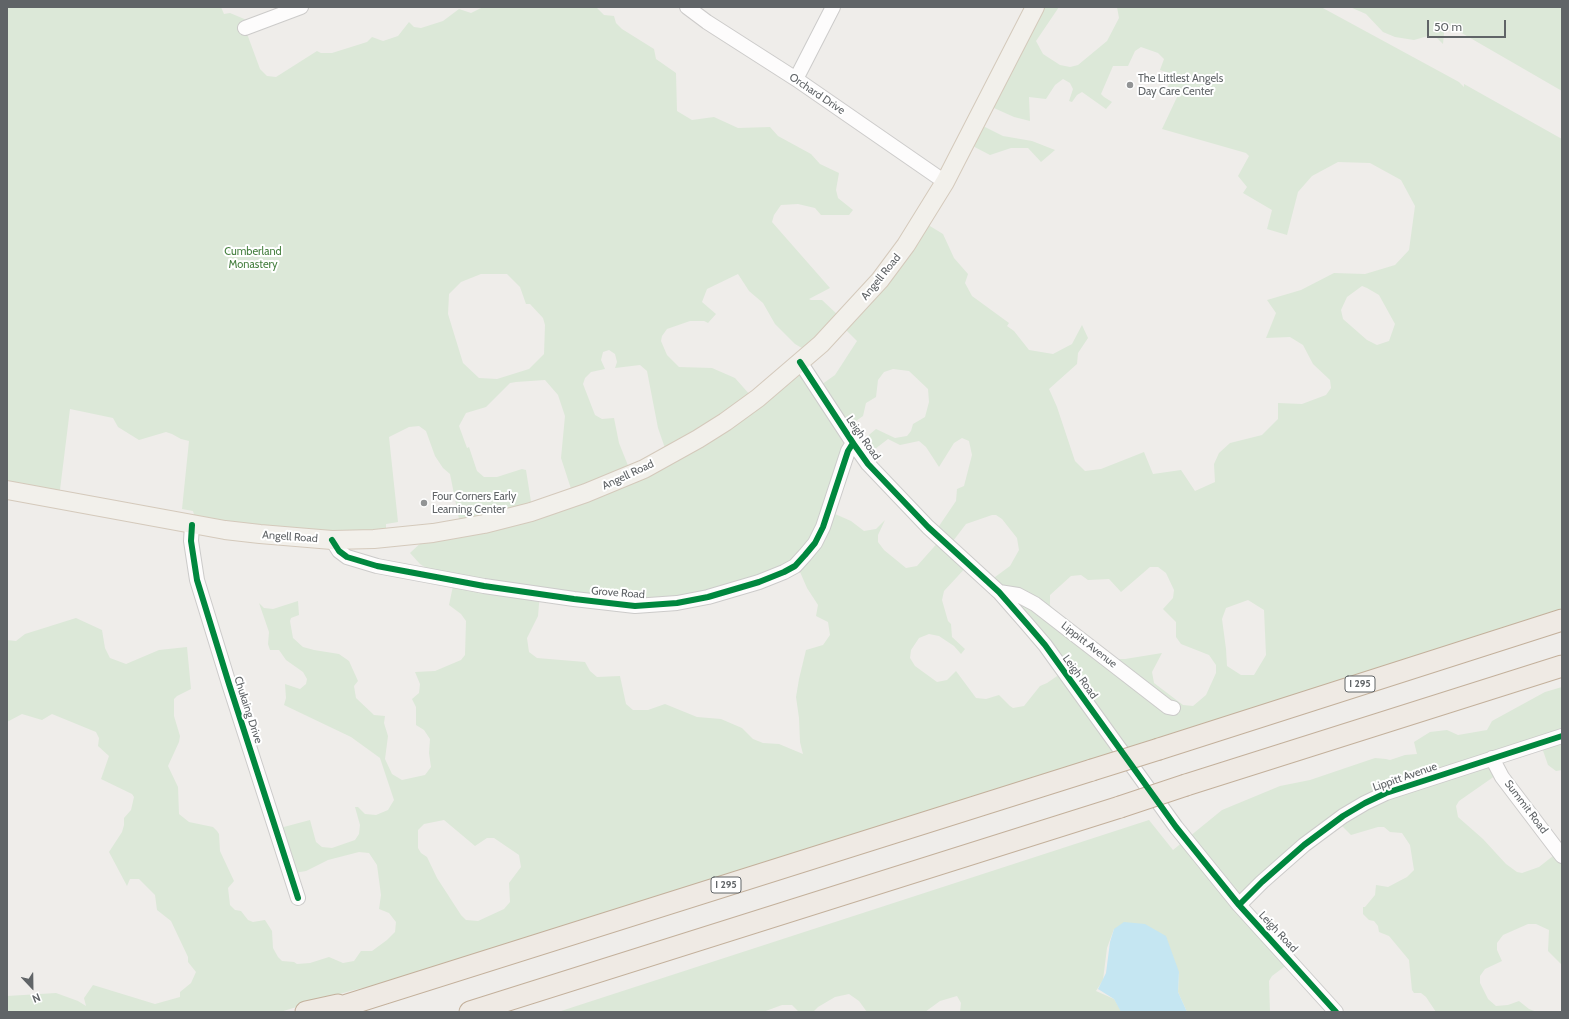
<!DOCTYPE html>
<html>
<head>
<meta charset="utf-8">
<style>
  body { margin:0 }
  #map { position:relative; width:1569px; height:1019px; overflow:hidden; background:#efedea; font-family:Cabin,sans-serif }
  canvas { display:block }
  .frame { position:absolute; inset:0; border:8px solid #606467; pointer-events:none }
  .north { position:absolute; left:12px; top:967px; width:40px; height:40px; -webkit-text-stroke:3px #fff; paint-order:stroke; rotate:158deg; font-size:11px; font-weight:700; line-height:16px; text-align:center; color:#606467 }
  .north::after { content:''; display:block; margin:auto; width:14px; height:18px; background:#606467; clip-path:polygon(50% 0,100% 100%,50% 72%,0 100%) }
  .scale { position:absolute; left:1427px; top:20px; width:79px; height:18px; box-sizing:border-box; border:2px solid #606467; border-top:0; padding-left:5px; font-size:12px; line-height:14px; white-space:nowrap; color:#606467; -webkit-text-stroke:3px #fff; paint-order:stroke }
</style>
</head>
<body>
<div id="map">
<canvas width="1569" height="1019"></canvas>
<div class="frame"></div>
<div class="north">N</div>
<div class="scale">50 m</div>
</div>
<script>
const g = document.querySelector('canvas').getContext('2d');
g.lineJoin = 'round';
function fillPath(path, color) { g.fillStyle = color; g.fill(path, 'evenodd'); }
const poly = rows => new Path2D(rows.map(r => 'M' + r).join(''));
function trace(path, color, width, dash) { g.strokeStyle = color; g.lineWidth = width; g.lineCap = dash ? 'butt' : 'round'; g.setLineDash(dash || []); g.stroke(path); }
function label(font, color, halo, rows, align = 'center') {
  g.font = font + ' Cabin,sans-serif'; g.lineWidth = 4; g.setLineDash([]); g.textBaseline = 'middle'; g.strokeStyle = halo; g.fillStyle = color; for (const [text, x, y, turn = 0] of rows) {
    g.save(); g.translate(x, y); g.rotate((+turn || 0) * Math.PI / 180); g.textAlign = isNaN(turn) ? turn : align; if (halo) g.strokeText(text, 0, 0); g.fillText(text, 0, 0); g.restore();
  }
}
fillPath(poly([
  [7,7,221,7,224,14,230,13,249,21,246,31,260,69,267,76,276,77,317,51,321,53,332,53,367,42,372,37,383,41,398,36,409,22,414,27,421,28,443,21,459,9,471,13,483,7,596,7,604,15,614,16,616,23,622,29,654,49,656,59,676,73,677,111,692,120,714,117,738,128,770,127,778,136,811,154,820,164,839,173,836,190,838,198,853,210,849,215,821,215,815,208,798,204,781,205,774,215,772,222,830,288,809,299,811,300,822,300,839,316,920,220,943,234,954,258,968,274,965,283,972,296,1009,323,1007,326,1014,331,1029,350,1053,354,1072,344,1082,325,1088,338,1078,353,1077,364,1049,389,1057,407,1075,461,1085,471,1101,469,1144,452,1153,474,1181,470,1195,491,1215,482,1214,464,1219,453,1230,443,1262,435,1278,419,1278,403,1302,404,1326,395,1331,388,1330,380,1313,364,1303,345,1290,337,1266,338,1276,313,1267,300,1301,290,1334,273,1365,274,1395,265,1409,250,1415,206,1401,180,1370,163,1338,162,1312,176,1298,192,1287,235,1267,229,1272,210,1243,193,1247,187,1238,176,1249,156,1246,153,1162,129,1178,95,1176,92,1168,87,1171,76,1169,73,1160,70,1164,59,1158,53,1141,47,1135,51,1128,66,1113,66,1101,94,1104,97,1112,102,1106,109,1082,92,1077,95,1072,102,1069,101,1073,89,1070,83,1063,79,1055,85,1046,99,1029,97,1030,121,1014,117,985,104,1035,7,1059,7,1036,41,1043,54,1060,65,1070,67,1078,65,1107,41,1119,18,1117,7,1321,7,1459,82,1464,87,1464,84,1562,139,1562,617,406,978,350,991,280,1012,7,1012,7,996,56,993,78,1001,86,1006,84,998,93,985,155,1004,180,997,180,992,191,983,196,972,188,962,188,957,171,921,157,910,155,895,139,879,130,879,127,886,109,852,122,832,124,825,124,818,131,810,134,797,132,794,101,779,109,756,98,746,99,738,96,732,52,714,42,720,22,714,7,722,7,640,16,641,25,634,76,618,102,630,105,648,110,658,126,664,159,650,187,647,191,689,177,696,174,699,174,716,180,736,179,742,168,766,178,787,179,814,189,822,213,827,217,831,219,834,220,851,234,881,228,888,230,905,235,910,241,911,248,920,253,922,265,920,272,931,273,948,278,957,282,961,294,962,297,964,310,963,329,957,343,963,354,961,361,951,372,951,387,940,395,932,396,922,389,913,379,909,381,895,377,865,369,853,359,852,328,860,306,871,294,873,280,828,310,820,316,842,322,847,332,848,355,840,359,834,360,825,355,807,358,807,365,814,376,815,388,810,394,800,380,758,351,737,284,705,286,698,285,684,300,689,306,684,307,679,303,672,286,660,279,650,270,650,268,644,269,632,259,603,264,608,273,609,298,601,299,615,291,618,290,621,293,638,303,647,314,650,339,654,349,661,358,681,354,686,356,698,374,715,385,716,384,723,388,736,385,759,392,774,402,780,425,775,431,767,429,753,430,739,424,730,416,725,416,707,412,699,419,693,420,684,415,672,435,671,461,660,465,655,466,621,461,614,449,605,454,581,440,577,420,564,410,553,427,537,460,524,450,474,443,468,435,456,426,431,419,426,409,427,389,437,398,522,386,524,386,533,383,535,196,522,193,511,182,509,189,441,181,439,172,434,166,432,139,440,118,427,113,418,70,409,59,498,7,490],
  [481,274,507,274,520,287,526,304,530,304,543,318,545,325,544,354,529,369,497,379,479,378,463,363,448,314,449,294,461,282],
  [738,274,749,291,763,303,775,324,795,344,807,351,839,323,857,341,835,375,818,387,799,363,751,396,735,378,712,368,679,367,667,355,661,341,662,336,667,329,690,321,704,321,708,323,716,314,702,302,707,289],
  [1362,286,1367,288,1379,295,1395,324,1389,341,1377,345,1367,340,1343,319,1341,310,1347,297],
  [609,350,615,354,617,362,615,368,640,365,647,371,658,428,666,451,629,468,619,443,614,418,602,419,595,415,583,384,585,378,591,372,605,369,601,360,603,352],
  [893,369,909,371,928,389,929,402,925,417,913,424,911,431,907,436,895,438,876,429,857,445,866,456,888,439,900,445,919,441,926,447,939,467,954,443,962,438,969,441,972,455,964,486,957,489,956,501,937,529,941,539,917,566,906,568,884,550,878,542,878,535,885,520,876,529,864,531,851,521,826,510,849,437,846,428,863,416,866,403,876,397,878,380,884,372],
  [545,380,558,395,565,416,561,458,573,495,532,508,526,470,522,469,497,477,484,477,477,471,469,447,467,448,459,426,466,413,486,407,510,383,516,382],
  [992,515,996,515,1002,519,1017,538,1019,550,1010,566,991,580,1063,672,1047,683,1040,686,1024,706,1013,708,1010,706,999,695,986,699,976,698,956,671,947,680,937,682,915,666,910,658,911,650,919,638,929,634,939,636,954,646,961,654,965,649,952,637,951,624,948,621,942,600,944,591,970,563,950,545,966,524],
  [797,565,807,588,818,605,816,616,828,622,830,635,823,645,806,650,799,679,796,697,799,718,800,742,803,754,779,744,763,743,753,739,742,728,721,719,697,717,665,704,648,710,633,710,626,704,620,676,597,677,590,671,585,662,537,658,529,652,527,638,538,616,540,593,656,602,731,587],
  [1150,567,1158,567,1166,573,1174,590,1173,598,1163,609,1176,622,1176,637,1181,644,1209,655,1216,665,1216,673,1206,695,1193,706,1183,705,1154,683,1152,672,1162,653,1125,659,1106,659,1055,612,1050,605,1050,595,1071,576,1081,575,1088,580,1109,579,1121,592],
  [1248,600,1264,610,1266,655,1254,675,1241,675,1227,666,1226,649,1222,619,1226,608],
  [444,820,475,846,487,838,494,838,519,855,521,867,509,883,510,902,504,909,478,921,466,920,461,915,437,878,427,857,421,853,418,848,418,830,424,824],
  [1350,7,1562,7,1562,91,1453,28,1445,22,1443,44,1437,38,1428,36,1414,40,1395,37,1383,32,1366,14],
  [975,122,1003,136,1032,141,1055,150,1041,162,1028,148,1011,148,990,155,965,142],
  [1562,687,1562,770,1556,771,1548,765,1540,742,1494,756,1502,771,1459,801,1456,806,1458,817,1483,839,1506,864,1517,872,1522,873,1539,867,1553,856,1561,852,1562,854,1562,965,1548,951,1549,930,1536,924,1528,924,1503,935,1497,943,1497,950,1502,961,1485,969,1480,976,1480,983,1488,999,1496,1006,1508,1005,1519,1001,1529,1009,1537,1012,1436,1012,1426,997,1421,993,1414,993,1412,990,1409,960,1389,936,1379,932,1378,926,1374,921,1369,920,1363,914,1363,907,1365,907,1375,895,1376,885,1388,887,1407,877,1414,870,1410,845,1402,833,1390,832,1384,827,1378,827,1351,835,1334,818,1237,896,1292,961,1272,976,1269,981,1270,1012,1187,1012,1178,992,1179,972,1114,929,1107,948,1103,980,1096,991,1114,999,1122,1012,960,1012,961,1003,957,996,940,1001,925,1012,867,1012,859,1001,849,994,835,997,818,1007,813,1012,799,1012,792,1005,782,1005,763,1012,558,1012,1149,820,1173,850,1222,810,1280,786,1310,780,1375,758,1386,759,1390,760,1405,755,1417,754,1414,742,1430,732,1447,730,1458,735,1487,730,1492,721,1545,692]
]), '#dce8d8');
fillPath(poly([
  [1124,922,1145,924,1166,936,1179,972,1178,992,1187,1012,1121,1012,1114,999,1098,989,1106,973,1110,942,1114,929]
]), '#c5e6f2');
const minor = poly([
  [687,7,707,22,796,79,945,182],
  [245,28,301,7],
  [796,79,833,7],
  [800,362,853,443,868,464,928,527,999,592,1027,624,1045,645,1176,827,1239,905,1336,1012],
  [192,525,191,541,197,580,229,684,298,898],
  [332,540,339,551,347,557,377,566,484,586,574,599,635,606,677,603,708,597,759,582,784,572,795,566,805,555,815,543,823,527,848,451,853,443],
  [999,592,1018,595,1035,604,1168,707,1173,708],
  [1492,758,1502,777,1562,856],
  [1239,905,1262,882,1304,845,1343,816,1365,803,1386,793,1562,736]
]);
const major = poly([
  [7,490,225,530,260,534,332,540,374,539,433,533,484,524,531,512,586,493,644,469,698,439,725,422,758,398,821,344,880,280,906,245,945,182,1035,7]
]);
const highway = poly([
  [1159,749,1562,620],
  [1186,785,1562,666],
  [306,1012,338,1005],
  [325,1012,1092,770],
  [470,1012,1120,807]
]);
trace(minor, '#cccbca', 16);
trace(major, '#d4c9bb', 20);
trace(highway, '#c3b09b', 23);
trace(minor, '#fdfcfc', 14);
trace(major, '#f2f0eb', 18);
trace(highway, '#efeae4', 21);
const highwayBridge = poly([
  [1092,770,1159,749],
  [1120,807,1186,785]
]);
trace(highwayBridge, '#c3b09b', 23, []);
trace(highwayBridge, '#efeae4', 21);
trace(poly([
  [800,362,853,443,868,464,928,527,999,592,1027,624,1045,645,1176,827,1239,905,1336,1012],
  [192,525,191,541,197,580,229,684,298,898],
  [332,540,339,551,347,557,377,566,484,586,574,599,635,606,677,603,708,597,759,582,784,572,795,566,805,555,815,543,823,527,848,451,853,443],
  [1239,905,1262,882,1304,845,1343,816,1365,803,1386,793,1562,736]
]), '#00873e', 6);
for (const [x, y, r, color] of [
  [1130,85,4,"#929495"],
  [424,503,4,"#929495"]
]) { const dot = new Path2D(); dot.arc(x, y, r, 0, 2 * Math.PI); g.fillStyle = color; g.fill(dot); trace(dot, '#fff', 1.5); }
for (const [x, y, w] of [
  [1360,684,30],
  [726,885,30]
]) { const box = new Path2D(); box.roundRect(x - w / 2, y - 8, w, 16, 3); g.fillStyle = '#fff'; g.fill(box); trace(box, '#606467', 1); }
label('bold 10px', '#606467', null, [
  ["I 295",1360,684],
  ["I 295",726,885]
]);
label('11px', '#606467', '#fff', [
  ["The Littlest Angels",1138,79],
  ["Day Care Center",1138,92],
  ["Four Corners Early",432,497],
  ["Learning Center",432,510]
], 'left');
label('11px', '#606467', '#fff', [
  ["Orchard Drive",817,94,34],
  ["Angell Road",881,277,-51],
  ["Leigh Road",863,438,55],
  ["Angell Road",628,475,-25],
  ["Angell Road",290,537,4],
  ["Grove Road",618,593,4],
  ["Lippitt Avenue",1089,645,38],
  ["Leigh Road",1080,677,54],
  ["Chukaing Drive",248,710,72],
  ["Lippitt Avenue",1405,777,-19],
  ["Summit Road",1526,807,53],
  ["Leigh Road",1278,932,47]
]);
label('11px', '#457f3f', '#fff', [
  ["Cumberland",253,252],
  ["Monastery",253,265]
]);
</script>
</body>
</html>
